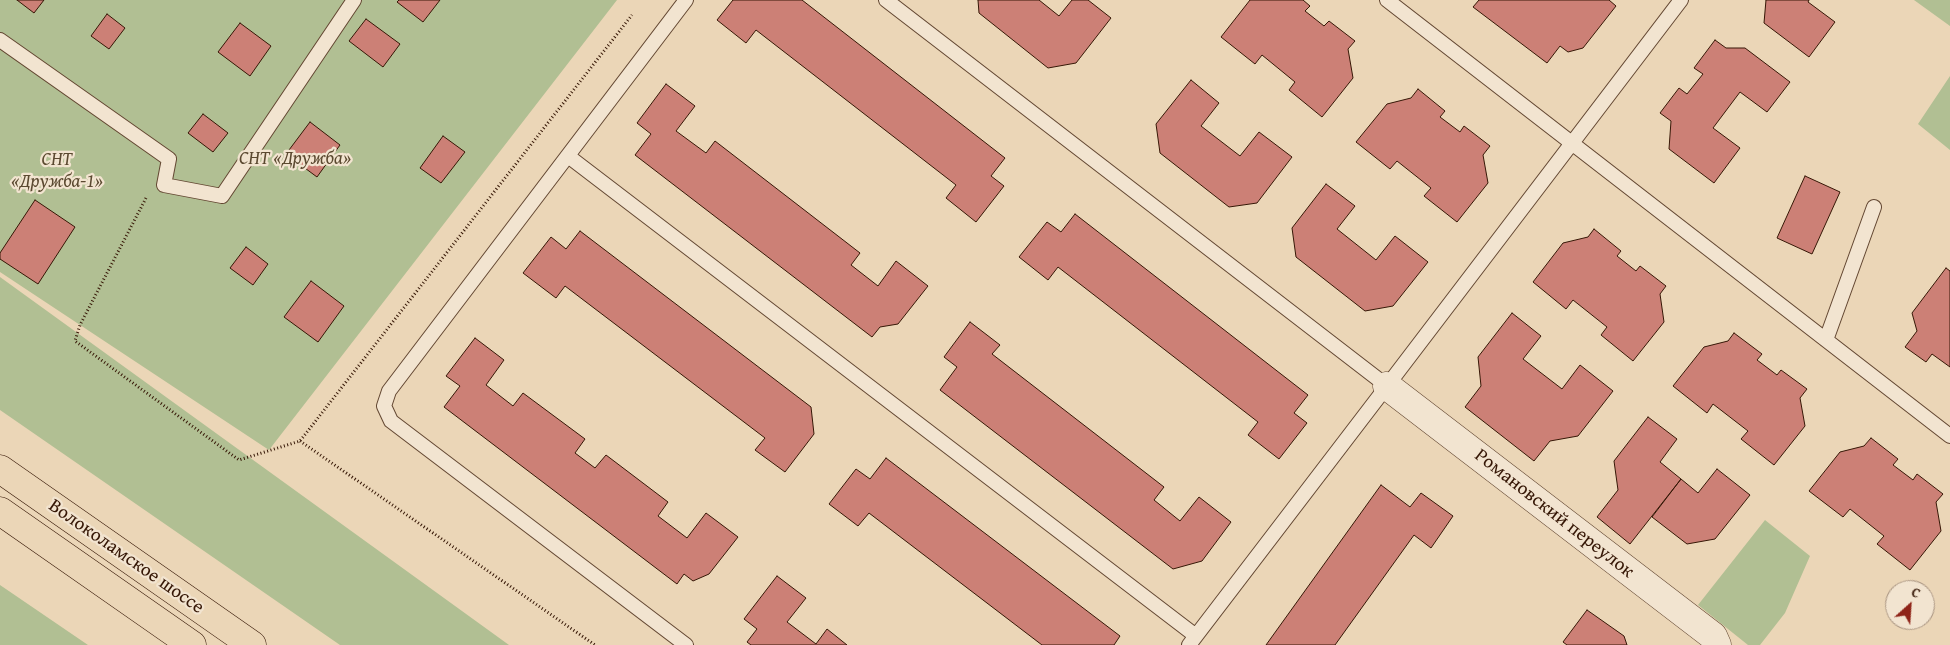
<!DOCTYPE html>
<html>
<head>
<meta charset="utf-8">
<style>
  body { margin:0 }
  #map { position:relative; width:1950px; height:645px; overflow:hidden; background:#ebd6b7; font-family:"Gentium Book Plus",serif }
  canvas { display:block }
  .north { position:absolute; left:1885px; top:580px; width:50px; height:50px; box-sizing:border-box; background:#f2e4d0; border:1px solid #a7927f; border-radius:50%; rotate:26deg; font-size:14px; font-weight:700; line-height:20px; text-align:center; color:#361706 }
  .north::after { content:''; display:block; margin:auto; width:18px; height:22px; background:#8f2418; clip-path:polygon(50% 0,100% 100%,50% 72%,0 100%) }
</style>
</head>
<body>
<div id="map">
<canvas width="1950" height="645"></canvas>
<div class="north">С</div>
</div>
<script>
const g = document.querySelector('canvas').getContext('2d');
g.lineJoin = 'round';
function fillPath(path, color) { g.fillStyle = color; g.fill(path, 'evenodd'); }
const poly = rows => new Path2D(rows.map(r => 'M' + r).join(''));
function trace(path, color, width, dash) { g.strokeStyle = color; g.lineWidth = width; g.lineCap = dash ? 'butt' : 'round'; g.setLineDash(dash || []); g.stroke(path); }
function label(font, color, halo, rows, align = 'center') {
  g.font = font + ' "Gentium Book Plus",serif'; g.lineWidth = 4.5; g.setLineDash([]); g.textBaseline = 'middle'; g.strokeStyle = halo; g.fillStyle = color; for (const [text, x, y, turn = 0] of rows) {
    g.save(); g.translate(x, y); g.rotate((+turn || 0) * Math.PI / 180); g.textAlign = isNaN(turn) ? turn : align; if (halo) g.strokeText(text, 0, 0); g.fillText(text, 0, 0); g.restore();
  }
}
fillPath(poly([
  [0,0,617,0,269,450,0,272],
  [1914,0,1950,0,1950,26],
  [1950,76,1950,150,1918,124],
  [0,277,509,645,340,645,0,410],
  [1765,520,1810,556,1785,613,1760,645,1748,645,1698,605],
  [0,585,88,645,0,645]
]), '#b1bf93');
const building = poly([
  [17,0,44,0,34,13,17,0],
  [399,0,440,0,423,22,397,2,399,0],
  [733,0,802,0,1005,158,991,176,1004,186,976,222,946,198,956,185,756,30,746,43,717,20,733,0],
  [978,0,1039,0,1059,16,1072,0,1088,0,1111,18,1076,63,1048,68,979,13,978,0],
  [1250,0,1303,0,1310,6,1305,11,1324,26,1329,21,1355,41,1348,49,1353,78,1322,117,1289,90,1295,82,1262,55,1255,64,1221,37,1250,0],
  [1479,0,1609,0,1616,6,1583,48,1568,52,1560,46,1547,63,1473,7,1479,0],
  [1766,0,1809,0,1808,2,1835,22,1809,57,1764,23,1766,0],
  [107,14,125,28,109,49,91,36,107,14],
  [366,19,400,44,383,67,349,41,366,19],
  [240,23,271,46,250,76,218,52,240,23],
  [1715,40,1726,48,1745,48,1790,82,1767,112,1740,92,1713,128,1740,148,1714,183,1669,149,1671,121,1660,113,1679,88,1687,94,1703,74,1694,68,1715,40],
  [1191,80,1219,103,1201,126,1240,156,1259,132,1292,157,1257,203,1229,207,1160,153,1156,124,1191,80],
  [666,84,695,106,676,131,706,153,715,141,860,253,851,265,878,286,896,261,928,286,898,324,880,327,872,337,635,155,651,134,637,123,666,84],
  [1418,89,1445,111,1440,117,1460,132,1464,126,1490,146,1483,155,1488,183,1457,222,1424,196,1431,188,1397,161,1390,169,1356,142,1387,104,1411,98,1418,89],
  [203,114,228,133,213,152,188,133,203,114],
  [310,122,340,145,317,177,286,154,310,122],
  [443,136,465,152,441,183,420,168,443,136],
  [1805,176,1840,192,1812,254,1777,238,1805,176],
  [1326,184,1355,206,1337,229,1376,260,1395,236,1428,262,1393,306,1365,311,1296,257,1292,228,1326,184],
  [35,200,75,227,38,284,0,259,0,253,35,200],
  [1075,214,1308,395,1294,413,1307,423,1279,459,1248,435,1258,422,1058,267,1048,280,1019,257,1047,222,1061,232,1075,214],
  [1594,229,1621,251,1617,256,1636,271,1640,266,1666,286,1660,294,1664,322,1633,361,1601,335,1607,327,1573,300,1566,309,1533,282,1563,243,1588,237,1594,229],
  [580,231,811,407,814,434,785,472,755,450,765,438,565,286,556,298,523,273,551,237,566,249,580,231],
  [246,247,268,264,253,285,230,268,246,247],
  [1946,268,1950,271,1950,367,1932,354,1926,362,1905,347,1917,331,1912,313,1946,268],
  [311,281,344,306,318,342,284,317,311,281],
  [1512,313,1541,336,1523,359,1562,389,1580,365,1613,391,1578,436,1550,441,1534,461,1465,407,1481,386,1478,357,1512,313],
  [970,322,1000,345,992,354,1164,487,1154,500,1180,521,1199,497,1231,522,1202,561,1173,569,940,390,957,367,944,357,970,322],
  [1734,333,1762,354,1757,360,1777,375,1781,370,1807,389,1800,398,1805,426,1774,465,1741,439,1748,431,1713,404,1707,413,1673,386,1704,347,1728,341,1734,333],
  [475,338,504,360,486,385,513,406,523,393,585,439,575,453,595,468,606,455,668,502,658,516,687,538,706,513,738,537,709,574,693,581,684,574,677,584,444,407,460,386,446,376,475,338],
  [1648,417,1677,439,1660,462,1681,479,1630,544,1597,517,1618,490,1614,461,1648,417],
  [1871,438,1898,459,1893,465,1913,480,1917,474,1943,494,1936,502,1941,531,1910,570,1877,544,1884,536,1850,509,1843,517,1809,491,1840,452,1864,446,1871,438],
  [886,458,1120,636,1114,645,1042,645,869,513,858,526,829,504,856,469,870,479,886,458],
  [1717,469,1750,495,1715,539,1687,544,1652,517,1681,479,1698,493,1717,469],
  [1381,485,1410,507,1421,493,1453,516,1431,548,1414,535,1335,645,1266,645,1381,485],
  [777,576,806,598,787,622,816,644,827,629,847,645,751,645,747,642,757,629,744,619,777,576],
  [1587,610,1624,636,1627,645,1567,645,1563,642,1587,610]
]);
fillPath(building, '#cc8076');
trace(building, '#361706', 1);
const service = poly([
  [886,0,1387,386,1189,645],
  [1387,0,1950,436],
  [0,40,169,159,164,185,222,196,354,0],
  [568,156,1196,636],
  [1826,340,1874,207],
  [1387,386,1681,0],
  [686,645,391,421,384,406,389,391,686,0]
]);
const minor = poly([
  [1387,386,1713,636,1717,645]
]);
const primary = poly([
  [0,469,252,645],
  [0,511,192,645]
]);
trace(service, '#634732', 16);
trace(minor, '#634732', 29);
trace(primary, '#361706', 29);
trace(poly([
  [146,198,80,325,75,341,239,460,300,441,632,15],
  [300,441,595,645]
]), '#361706', 3, [1, 2.5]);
trace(service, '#f2e4d0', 14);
trace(minor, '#f2e4d0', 28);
trace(primary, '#ebd6b7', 28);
label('italic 19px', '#5b4930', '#f2e4d0', [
  ["СНТ «Дружба»",295,159],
  ["СНТ",57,160],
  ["«Дружба-1»",57,182]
]);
label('19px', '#361706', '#f2e4d0', [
  ["Романовский переулок",1554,514,38],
  ["Волоколамское шоссе",126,557,35]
]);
</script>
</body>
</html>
